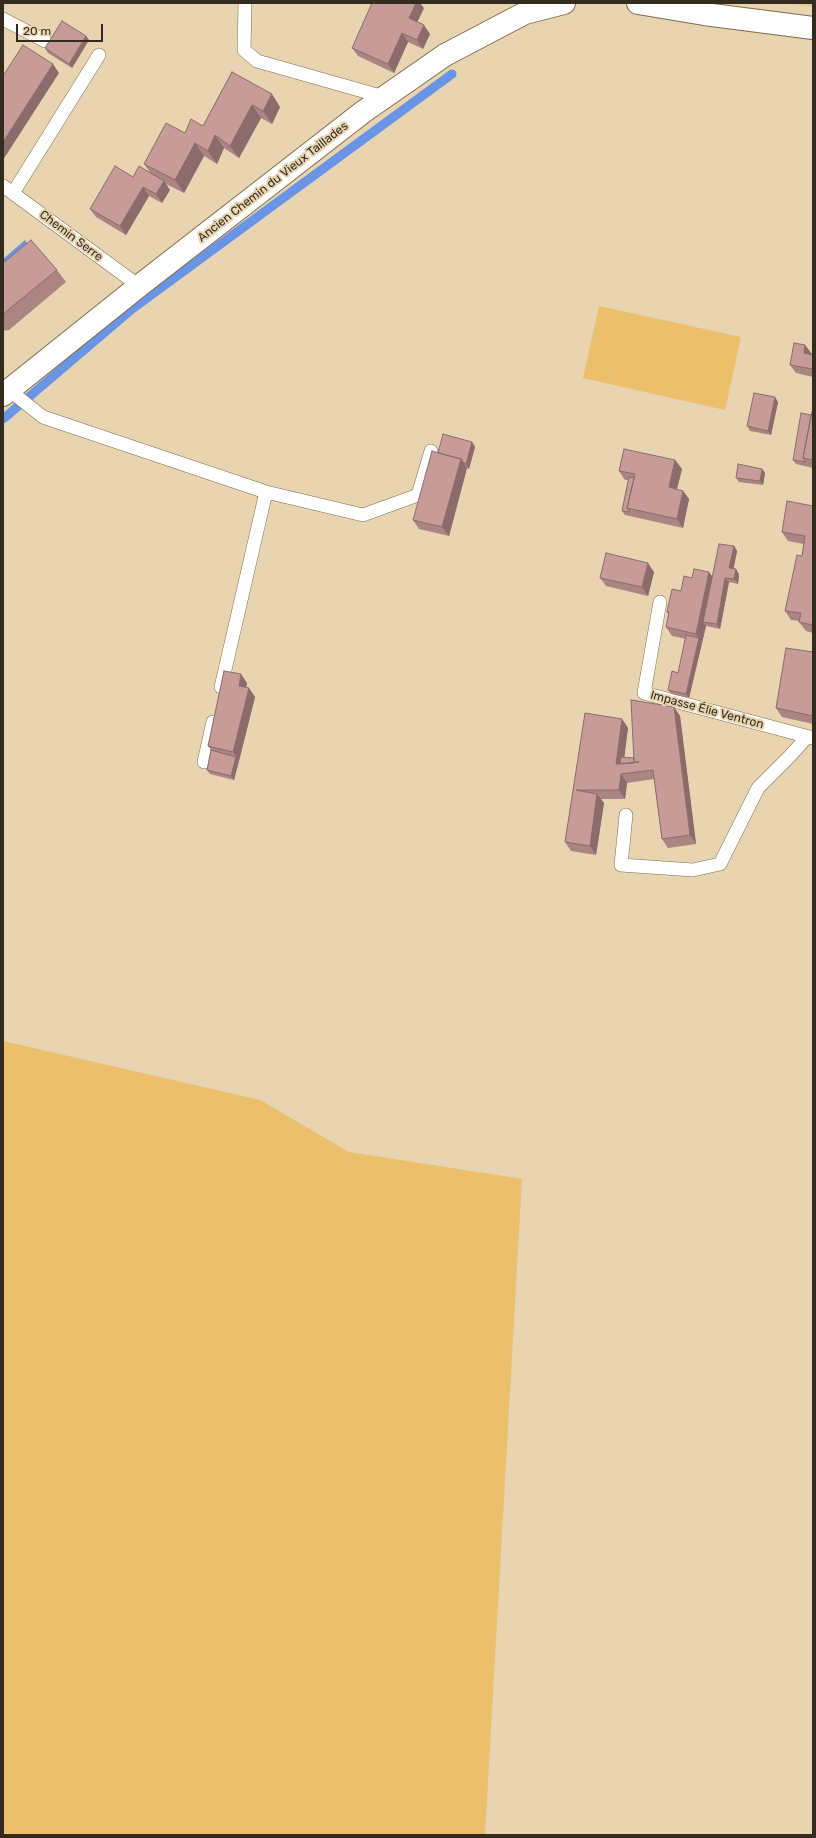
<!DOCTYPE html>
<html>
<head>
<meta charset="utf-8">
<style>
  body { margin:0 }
  #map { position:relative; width:816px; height:1838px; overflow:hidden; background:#e8d4b0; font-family:Rubik,sans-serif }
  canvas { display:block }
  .frame { position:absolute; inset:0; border:4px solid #332c1e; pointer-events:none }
  .scale { position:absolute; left:16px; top:24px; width:87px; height:18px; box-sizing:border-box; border:2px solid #332c1e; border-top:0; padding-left:5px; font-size:12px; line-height:14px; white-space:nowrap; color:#332c1e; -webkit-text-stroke:3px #e8d4b0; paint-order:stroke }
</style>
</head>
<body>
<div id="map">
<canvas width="816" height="1838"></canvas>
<div class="frame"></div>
<div class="scale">20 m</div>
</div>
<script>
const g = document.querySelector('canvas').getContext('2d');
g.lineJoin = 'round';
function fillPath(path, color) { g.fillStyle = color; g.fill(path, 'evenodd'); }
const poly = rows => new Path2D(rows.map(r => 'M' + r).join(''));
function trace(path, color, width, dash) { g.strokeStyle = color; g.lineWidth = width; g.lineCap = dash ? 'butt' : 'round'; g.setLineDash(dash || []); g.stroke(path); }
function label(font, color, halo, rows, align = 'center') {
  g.font = font + ' Rubik,sans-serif'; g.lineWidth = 4; g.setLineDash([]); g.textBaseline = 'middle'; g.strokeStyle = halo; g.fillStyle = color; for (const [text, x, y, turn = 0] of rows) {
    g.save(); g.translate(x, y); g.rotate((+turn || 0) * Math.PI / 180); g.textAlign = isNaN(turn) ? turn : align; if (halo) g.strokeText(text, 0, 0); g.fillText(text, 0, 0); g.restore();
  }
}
fillPath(poly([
  [785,3,813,3,813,7]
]), '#dfc89d');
fillPath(poly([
  [599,306,741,337,725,410,583,378],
  [3,1041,260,1100,349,1152,522,1179,485,1835,3,1835]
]), '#ebbf6b');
fillPath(poly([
  [25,240,32,249,3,274,3,259]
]), '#6a94e6');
trace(poly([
  [3,419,132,309,452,74]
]), '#6a94e6', 9);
const lane = poly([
  [245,3,244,50,257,61,384,97],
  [3,19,45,41],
  [3,186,139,286],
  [13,193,99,55],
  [9,390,43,417,266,492,363,515,418,495,431,451],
  [660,602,644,693,813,738],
  [221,687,266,492],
  [204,762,213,722],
  [626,815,621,865,693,870,720,864,758,788,790,756,807,737]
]);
const street = poly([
  [638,3,704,14,813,28],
  [3,395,139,286,363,112,445,55,525,13,564,3]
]);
trace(lane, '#7f6d4c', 14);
trace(street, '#7f6d4c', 24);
trace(lane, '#fff', 13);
trace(street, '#fff', 22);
fillPath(poly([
  [424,8,417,22,430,34,423,49,408,42,394,73,358,56,352,48],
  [86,36,89,40,72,68,48,53,45,48],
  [232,72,280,107,272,124,261,118,239,158,224,148,217,164,204,156,184,193,166,184,170,190,162,203,149,196,126,235,96,217,90,209,133,177,150,172,144,164,185,133,203,126],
  [3,263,57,270,66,282,9,330,3,331],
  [805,345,811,355,813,355,813,377,796,373,790,365],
  [778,402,771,435,750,431,747,426],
  [813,412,813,468,796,464,793,460,811,415],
  [472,442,475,447,469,469,467,468,449,536,419,529,413,520],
  [675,460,682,469,677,489,683,491,689,499,683,528,625,515,622,511,628,480,625,480,619,471],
  [762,469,765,473,763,485,739,482,736,478],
  [813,506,813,633,806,631,799,622,800,621,791,620,785,611,802,556,804,544,788,541,782,532],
  [734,546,737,551,733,569,739,574,738,584,729,582,720,629,706,626,689,698,671,694,668,690,678,673,686,639,672,636,666,627,669,615,667,612,681,591,692,578,709,572,712,576],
  [654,572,648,596,606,586,600,578],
  [813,652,813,724,782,717,776,708],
  [247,683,246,688,255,697,234,780,210,774,207,770,211,750,208,746],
  [674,707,680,716,696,844,668,848,662,839,654,779,627,783,625,799,601,799,604,803,596,855,571,851,565,842,585,713,622,719,628,728,624,757,634,758]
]), '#aa8583');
fillPath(poly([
  [416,3,420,3,424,8,415,27,409,18],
  [424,25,430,34,423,49,417,40],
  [402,33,408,42,394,73,388,64],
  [86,36,89,40,72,68,69,64],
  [53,64,59,73,3,160,3,142],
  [272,94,280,107,272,124,263,111],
  [252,105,261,118,239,158,230,146],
  [215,135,224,148,217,164,208,151],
  [195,143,204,156,184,193,175,180],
  [164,181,170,190,162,203,156,194],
  [143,187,149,196,126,235,120,226],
  [805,345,812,354,810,362,804,353],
  [775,397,778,402,771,435,768,431],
  [472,442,475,447,469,469,466,464],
  [461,459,467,468,449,536,442,527],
  [675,460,682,469,675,496,669,487],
  [762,469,765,473,763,485,760,481],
  [683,491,689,499,683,528,677,519],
  [734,546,737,551,733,572,729,568],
  [648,563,654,572,648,596,642,587],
  [736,569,739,574,738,584,734,579],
  [709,572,715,581,703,622,706,626,689,698,686,694,699,638,696,634],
  [725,578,729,582,720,629,717,624],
  [241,674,247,683,245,695,239,686],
  [249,688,255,697,239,761,233,752],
  [674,707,680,716,696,844,690,835],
  [622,719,628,728,623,768,616,764],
  [236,757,239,761,234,780,231,776],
  [621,774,627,783,625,799,619,790],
  [597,794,604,803,596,855,590,846]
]), '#8b6c6a');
const building = poly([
  [372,3,416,3,409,18,424,25,417,40,402,33,388,64,352,48,372,3],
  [62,21,86,36,69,64,45,48,62,21],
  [23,45,53,64,3,142,3,76,23,45],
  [232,72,272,94,263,111,252,105,230,146,215,135,208,151,195,143,175,180,144,164,166,123,185,133,191,119,203,126,232,72],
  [115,166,133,177,139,166,164,181,156,194,143,187,120,226,90,209,115,166],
  [31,240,57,270,3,314,3,263,31,240],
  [794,343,805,345,804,353,813,355,813,369,790,365,794,343],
  [754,393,775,397,768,431,747,426,754,393],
  [812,412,813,412,813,460,803,458,812,412],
  [801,413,811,415,803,458,806,462,793,460,801,413],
  [443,434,472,442,466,464,464,463,461,459,438,453,443,434],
  [624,449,675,460,669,487,683,491,677,519,627,508,635,474,619,471,624,449],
  [432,451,461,459,442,527,413,520,432,451],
  [738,464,762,469,760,481,736,478,738,464],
  [629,477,634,478,627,508,630,512,622,511,629,477],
  [787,501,813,506,813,625,799,622,801,613,785,611,797,555,802,556,805,536,782,532,787,501],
  [719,544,734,546,729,568,736,569,734,579,725,578,717,624,703,622,719,544],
  [606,553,648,563,642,587,600,578,606,553],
  [694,569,709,572,696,634,666,627,669,612,667,612,672,589,681,591,684,576,692,578,694,569],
  [686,635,699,638,686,694,668,690,672,671,678,673,686,635],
  [786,648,813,652,813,716,776,708,786,648],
  [224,671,241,674,239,686,249,688,233,752,208,746,224,671],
  [631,700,674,707,690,835,662,839,653,770,621,774,619,790,576,790,597,794,590,846,565,842,585,713,622,719,616,764,639,762,634,762,631,700],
  [211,750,236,757,231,776,207,770,211,750],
  [621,757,634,758,634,763,620,764,621,757]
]);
fillPath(building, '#c69b98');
trace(building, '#8b6c6a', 1);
label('12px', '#332c1e', '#e8d4b0', [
  ["Ancien Chemin du Vieux Taillades",273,182,-38],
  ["Chemin Serre",71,236,37],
  ["Impasse Élie Ventron",707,710,15]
]);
</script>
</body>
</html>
